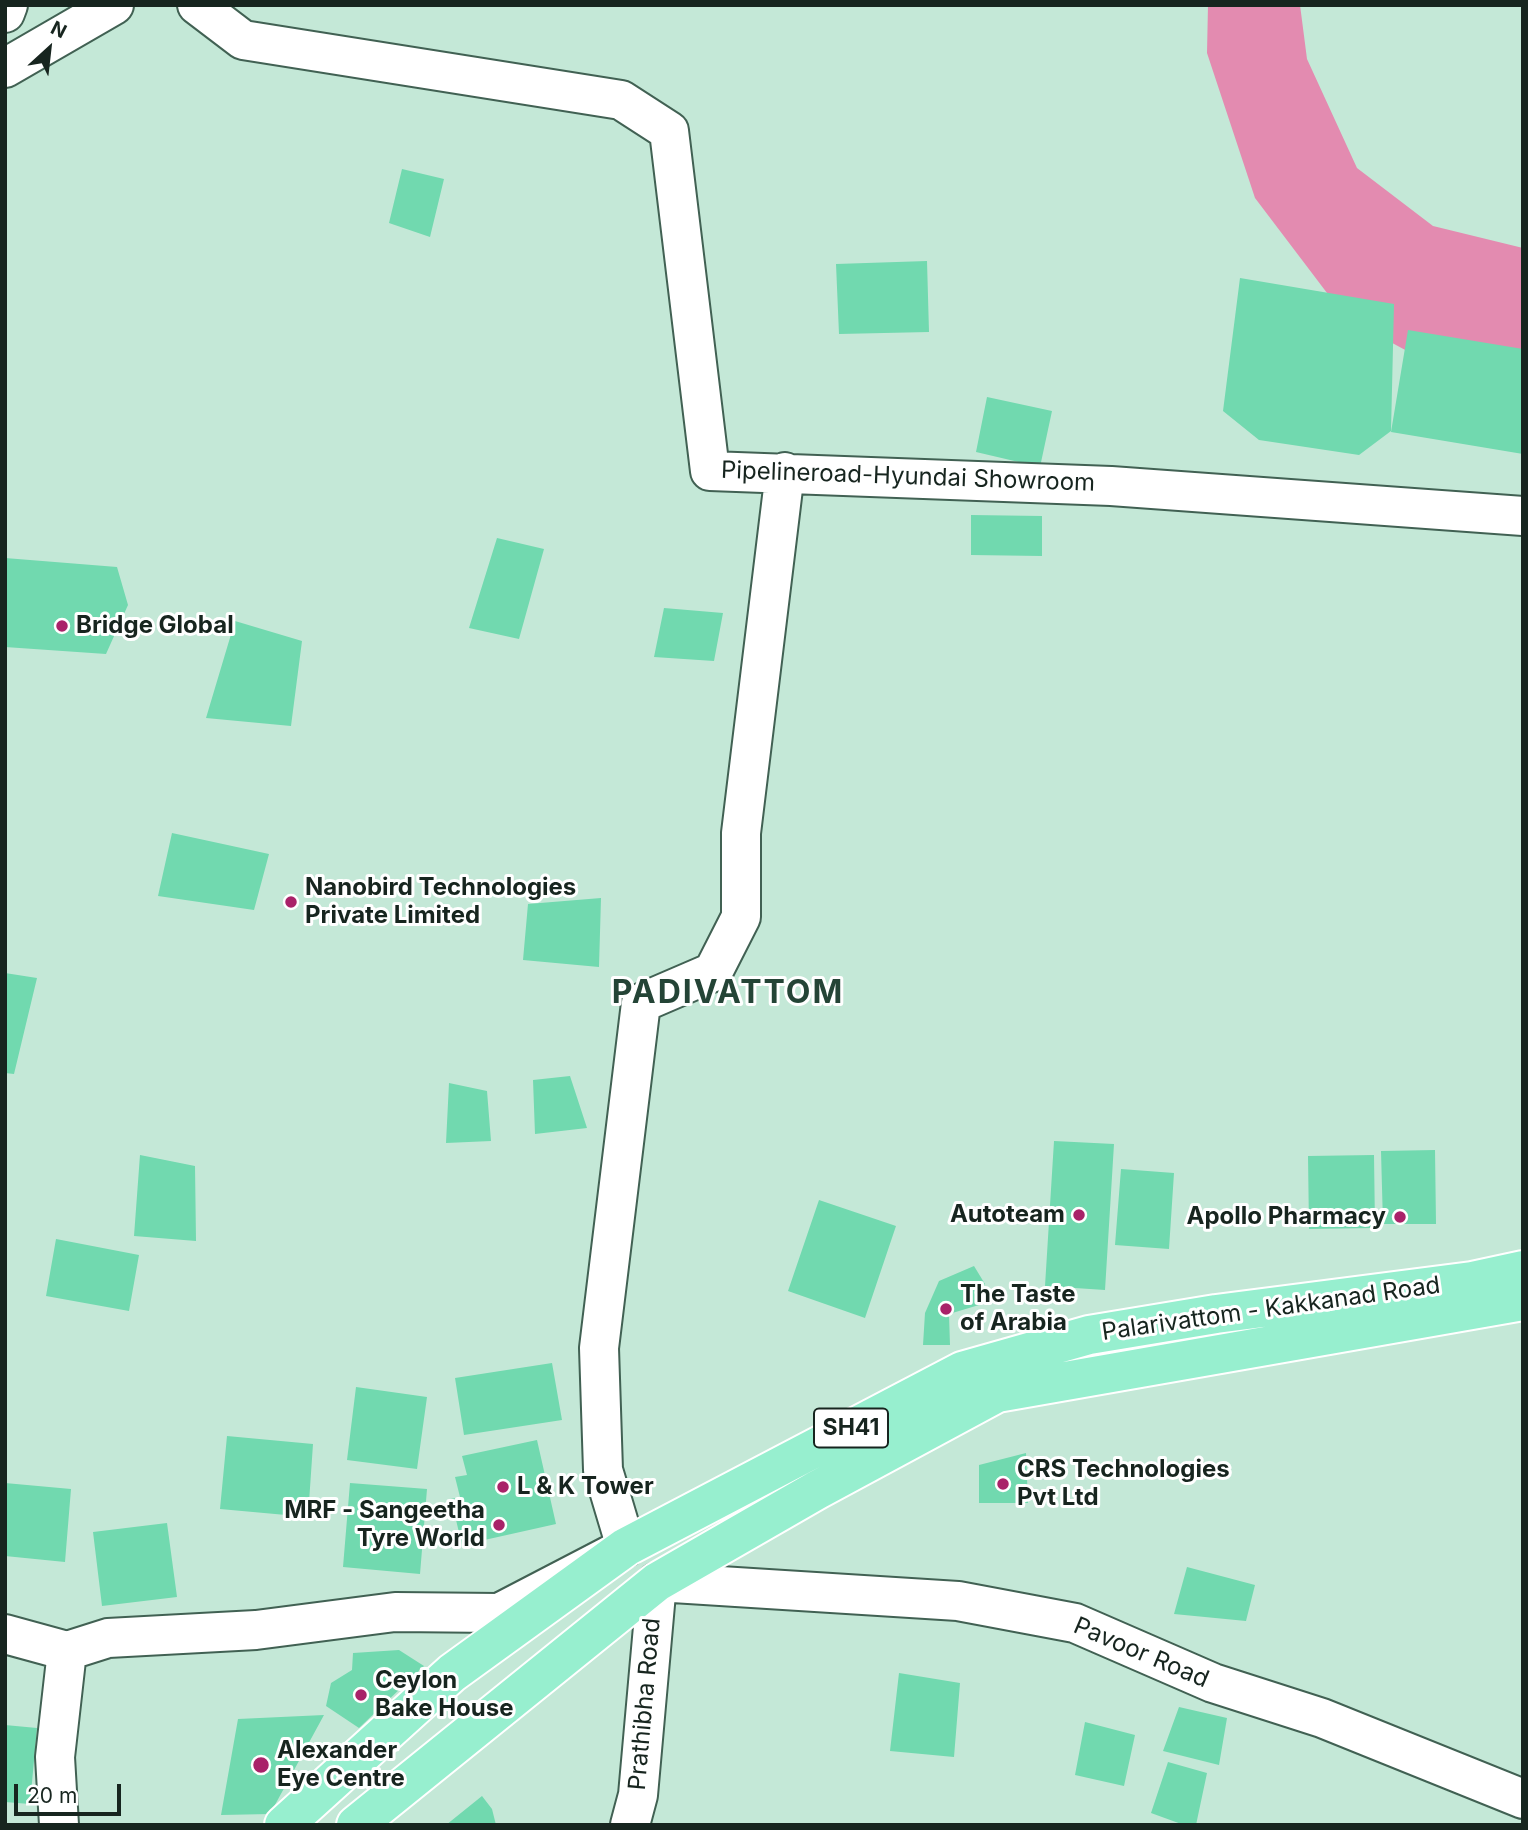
<!DOCTYPE html>
<html>
<head>
<meta charset="utf-8">
<style>
  body { margin:0 }
  #map { position:relative; width:1528px; height:1830px; overflow:hidden; background:#c4e8d7; font-family:Inter,sans-serif }
  canvas { display:block }
  .frame { position:absolute; inset:0; border:7px solid #17251f; pointer-events:none }
  .north { position:absolute; left:14px; top:14px; width:70px; height:70px; -webkit-text-stroke:5px #fff; paint-order:stroke; rotate:27deg; font-size:19px; font-weight:700; line-height:28px; text-align:center; color:#17251f }
  .north::after { content:''; display:block; margin:auto; width:24px; height:32px; background:#17251f; clip-path:polygon(50% 0,100% 100%,50% 72%,0 100%) }
  .scale { position:absolute; left:14px; top:1784px; width:107px; height:32px; box-sizing:border-box; border:4px solid #17251f; border-top:0; padding-left:9px; font-size:21px; line-height:24px; white-space:nowrap; color:#17251f; -webkit-text-stroke:5px #fff; paint-order:stroke }
</style>
</head>
<body>
<div id="map">
<canvas width="1528" height="1830"></canvas>
<div class="frame"></div>
<div class="north">N</div>
<div class="scale">20 m</div>
</div>
<script>
const g = document.querySelector('canvas').getContext('2d');
g.lineJoin = 'round';
function fillPath(path, color) { g.fillStyle = color; g.fill(path, 'evenodd'); }
const poly = rows => new Path2D(rows.map(r => 'M' + r).join(''));
function trace(path, color, width, dash) { g.strokeStyle = color; g.lineWidth = width; g.lineCap = dash ? 'butt' : 'round'; g.setLineDash(dash || []); g.stroke(path); }
function label(font, color, halo, rows, align = 'center') {
  g.font = font + ' Inter,sans-serif'; g.lineWidth = 6; g.setLineDash([]); g.textBaseline = 'middle'; g.strokeStyle = halo; g.fillStyle = color; for (const [text, x, y, turn = 0] of rows) {
    g.save(); g.translate(x, y); g.rotate((+turn || 0) * Math.PI / 180); g.textAlign = isNaN(turn) ? turn : align; if (halo) g.strokeText(text, 0, 0); g.fillText(text, 0, 0); g.restore();
  }
}
fillPath(poly([
  [1208,5,1300,5,1307,59,1357,168,1433,226,1523,248,1523,392,1470,385,1346,318,1255,198,1207,53]
]), '#e38bb0');
fillPath(poly([
  [402,169,444,179,430,237,389,223],
  [927,261,929,332,839,334,836,264],
  [1240,278,1394,304,1391,431,1359,455,1259,440,1223,411],
  [1408,330,1523,349,1523,454,1391,432],
  [987,397,1052,411,1040,467,976,452],
  [971,515,1042,516,1042,556,971,555],
  [497,538,544,549,519,639,469,628],
  [5,558,117,567,128,605,106,654,5,647],
  [664,608,723,613,714,661,654,657],
  [235,621,302,641,291,726,206,718],
  [172,833,269,854,254,910,158,896],
  [601,898,599,967,523,960,528,904],
  [5,973,37,978,14,1074,5,1073],
  [570,1076,587,1128,535,1134,533,1080],
  [449,1083,487,1091,491,1141,446,1143],
  [1054,1141,1114,1144,1105,1290,1045,1286],
  [1435,1150,1436,1224,1383,1224,1381,1151],
  [140,1155,195,1166,196,1241,134,1236],
  [1374,1155,1375,1228,1309,1229,1308,1156],
  [1121,1169,1174,1173,1169,1249,1115,1245],
  [819,1200,896,1226,865,1318,788,1291],
  [56,1239,139,1255,129,1311,46,1296],
  [974,1266,985,1284,974,1292,979,1305,949,1314,950,1345,923,1345,925,1313,939,1281],
  [552,1363,562,1420,464,1435,455,1378],
  [356,1387,427,1397,417,1469,347,1460],
  [227,1436,313,1444,308,1517,220,1509],
  [537,1440,556,1524,462,1545,451,1499,460,1497,455,1477,467,1475,462,1456],
  [1026,1453,1028,1503,979,1503,979,1465],
  [5,1483,71,1489,65,1562,5,1556],
  [350,1483,427,1489,420,1574,343,1567],
  [167,1523,177,1597,102,1606,93,1532],
  [1187,1567,1255,1585,1246,1621,1174,1614],
  [399,1650,424,1666,359,1728,326,1706,331,1683,352,1670,353,1653],
  [899,1673,960,1683,954,1757,890,1751],
  [1179,1707,1227,1718,1219,1765,1163,1751],
  [324,1715,270,1814,221,1815,238,1719],
  [1085,1722,1135,1735,1124,1786,1075,1775],
  [5,1725,37,1728,30,1804,5,1802],
  [1168,1762,1207,1773,1196,1825,1184,1825,1151,1813],
  [482,1796,492,1809,496,1825,446,1825]
]), '#71d9af');
const minor = poly([
  [197,5,243,40,621,100,669,131,710,471,1111,486,1523,516],
  [5,13,8,5],
  [5,68,114,5],
  [5,1634,67,1651,108,1638,256,1630,395,1612,499,1613,626,1547,603,1470,599,1348,641,1003,713,972,741,917,741,833,785,472],
  [59,1825,55,1757,67,1651],
  [630,1825,638,1795,657,1582,958,1601,1075,1623,1213,1683,1322,1718,1523,1799]
]);
const primary = poly([
  [284,1825,452,1673,626,1547,962,1371,1089,1335,1216,1314,1472,1281,1523,1270],
  [356,1825,657,1582,817,1490,997,1393,1523,1301]
]);
trace(minor, '#416153', 42);
trace(primary, '#fff', 42);
trace(minor, '#fff', 38);
trace(primary, '#97efcf', 38);
for (const [x, y, r, color] of [
  [62,626,7,"#a92269"],
  [291,902,7,"#a92269"],
  [1079,1215,7,"#a92269"],
  [1400,1217,7,"#a92269"],
  [946,1309,7,"#a92269"],
  [1003,1484,7,"#a92269"],
  [503,1487,7,"#a92269"],
  [499,1525,7,"#a92269"],
  [361,1695,7,"#a92269"],
  [261,1765,9,"#a92269"]
]) { const dot = new Path2D(); dot.arc(x, y, r, 0, 2 * Math.PI); g.fillStyle = color; g.fill(dot); trace(dot, '#fff', 2.5); }
for (const [x, y, w] of [
  [851,1428,74]
]) { const box = new Path2D(); box.roundRect(x - w / 2, y - 19.5, w, 39, 5); g.fillStyle = '#fff'; g.fill(box); trace(box, '#17251f', 2); }
label('bold 23px', '#17251f', null, [
  ["SH41",851,1428]
]);
label('24px', '#17251f', '#fff', [
  ["Pipelineroad-Hyundai Showroom",908,477,2],
  ["Palarivattom - Kakkanad Road",1271,1309,-8],
  ["Pavoor Road",1141,1653,23],
  ["Prathibha Road",645,1704,-85]
]);
label('bold 24px', '#17251f', '#fff', [
  ["Bridge Global",76,626],
  ["Nanobird Technologies",305,888],
  ["Private Limited",305,916],
  ["Autoteam",1065,1215,"right"],
  ["Apollo Pharmacy",1386,1217,"right"],
  ["The Taste",960,1295],
  ["of Arabia",960,1323],
  ["CRS Technologies",1017,1470],
  ["Pvt Ltd",1017,1498],
  ["L & K Tower",517,1487],
  ["MRF - Sangeetha",485,1511,"right"],
  ["Tyre World",485,1539,"right"],
  ["Ceylon",375,1681],
  ["Bake House",375,1709],
  ["Alexander",277,1751],
  ["Eye Centre",277,1779]
], 'left');
g.letterSpacing = '2px';
label('bold 32px', '#244436', '#fff', [
  ["PADIVATTOM",728,993]
]);
g.letterSpacing = '0px';
</script>
</body>
</html>
